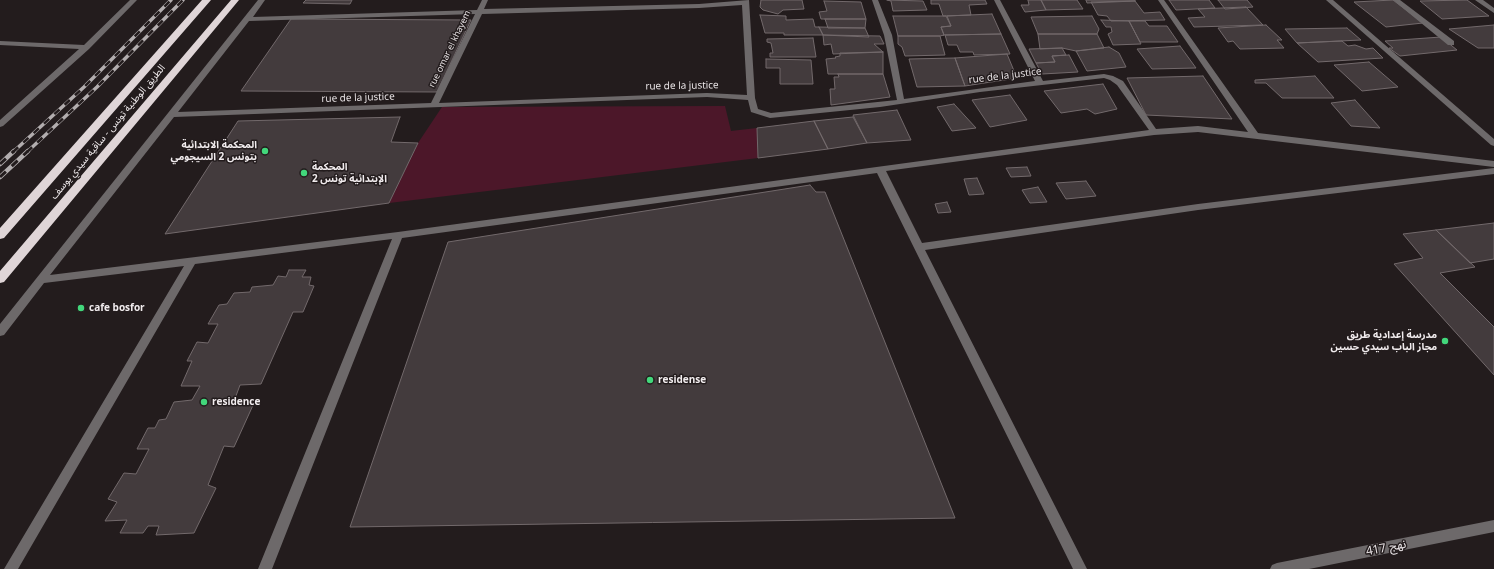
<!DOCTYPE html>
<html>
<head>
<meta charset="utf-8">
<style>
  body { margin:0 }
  canvas { display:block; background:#231c1d }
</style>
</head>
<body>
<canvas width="1494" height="569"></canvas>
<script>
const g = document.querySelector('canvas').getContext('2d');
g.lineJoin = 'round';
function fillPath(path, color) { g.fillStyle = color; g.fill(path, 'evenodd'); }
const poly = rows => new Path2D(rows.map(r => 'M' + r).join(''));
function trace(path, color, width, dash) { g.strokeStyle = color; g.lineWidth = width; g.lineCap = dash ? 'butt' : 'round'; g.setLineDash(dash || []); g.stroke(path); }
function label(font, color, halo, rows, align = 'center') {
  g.font = font + ' "Open Sans","Noto Sans Arabic",sans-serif'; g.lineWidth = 3; g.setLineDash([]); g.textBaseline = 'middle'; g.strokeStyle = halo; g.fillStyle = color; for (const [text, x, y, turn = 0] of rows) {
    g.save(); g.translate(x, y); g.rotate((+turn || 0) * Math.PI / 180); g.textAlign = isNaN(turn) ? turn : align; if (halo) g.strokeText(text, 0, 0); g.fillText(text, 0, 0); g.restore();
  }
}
fillPath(poly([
  [725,106,731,131,757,128,758,158,389,203,418,143,442,107]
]), '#4c1729');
const building = poly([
  [306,0,352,0,350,4,303,3,306,0],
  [761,0,802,0,804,9,783,10,778,14,763,10,760,7,761,0],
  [887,0,923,1,927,10,893,11,891,1,887,0],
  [931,0,985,0,987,4,969,5,971,15,943,16,939,4,931,4,931,0],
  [1028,0,1041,0,1046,10,1025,12,1021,5,1029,5,1028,0],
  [1041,0,1077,0,1083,9,1046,10,1041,0],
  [1086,0,1135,0,1135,1,1087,3,1086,0],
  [1169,0,1209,0,1215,8,1176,10,1169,0],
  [1218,0,1247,0,1253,7,1225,9,1218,0],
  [1393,0,1423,23,1386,27,1354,2,1393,0],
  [1467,0,1489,16,1442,19,1420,1,1467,0],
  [824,1,861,2,866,19,821,19,819,12,827,11,824,1],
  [1135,1,1144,13,1160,12,1165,20,1111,21,1107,16,1098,15,1091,2,1135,1],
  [1246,7,1263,25,1194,27,1188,18,1205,17,1198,9,1246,7],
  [992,14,1001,34,943,35,944,35,941,27,951,26,947,16,992,14],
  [760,15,786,16,786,20,813,19,815,27,819,27,823,35,784,35,784,33,765,33,760,15],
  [893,16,946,16,951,26,941,27,944,35,940,36,898,36,893,16],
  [1092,16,1099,29,1097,34,1038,34,1031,17,1092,16],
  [291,19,471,20,437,92,241,91,291,19],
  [825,19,866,19,865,28,828,28,825,19],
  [1101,20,1129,21,1141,44,1113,45,1108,34,1112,32,1111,27,1106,27,1101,20],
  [1129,21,1145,21,1149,26,1167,26,1178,42,1140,42,1129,21],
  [1266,25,1282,40,1277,40,1284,48,1240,49,1233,41,1228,42,1218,28,1266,25],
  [1494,25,1494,48,1478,48,1449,29,1494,25],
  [819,27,865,28,869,37,823,35,819,27],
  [1347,28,1361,40,1297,43,1285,29,1347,28],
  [1001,34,1010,54,974,55,973,52,960,52,957,45,948,45,945,35,1001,34],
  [1038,34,1097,34,1104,48,1076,51,1062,48,1040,49,1038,34],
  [823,35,880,36,884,44,874,44,883,52,833,54,831,44,824,45,823,35],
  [898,36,940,36,945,55,905,56,902,47,898,44,898,36],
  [1441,37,1457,50,1400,56,1389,48,1393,48,1385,41,1441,37],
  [813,38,816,57,770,57,770,53,773,53,771,43,767,42,767,39,813,38],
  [1342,41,1348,46,1355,45,1366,49,1373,48,1383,58,1318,62,1297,43,1342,41],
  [1180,46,1196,68,1152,69,1137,49,1180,46],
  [1109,47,1119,53,1126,67,1087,71,1076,51,1109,47],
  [1062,48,1066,55,1052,56,1055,62,1036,63,1029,49,1062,48],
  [883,52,883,74,828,74,826,59,836,58,835,57,840,56,840,53,883,52],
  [1007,54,1017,78,965,86,955,58,1007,54],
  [1069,55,1078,72,1042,74,1036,63,1055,62,1052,56,1069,55],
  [955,58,965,86,917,87,909,59,955,58],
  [766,59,811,60,813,84,780,84,780,68,766,68,766,59],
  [1369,62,1398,87,1362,91,1334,65,1369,62],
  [838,74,883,74,890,97,831,105,830,89,835,89,834,77,839,77,838,74],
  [1203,76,1232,119,1146,115,1127,78,1203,76],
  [1315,76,1334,98,1282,98,1266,83,1255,83,1255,80,1315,76],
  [1103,84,1117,109,1095,114,1087,109,1061,113,1044,91,1103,84],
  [1010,95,1027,120,990,127,972,100,1010,95],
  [1355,100,1380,128,1351,126,1331,103,1355,100],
  [954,104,976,128,952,131,937,107,954,104],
  [897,110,911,140,867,143,853,115,897,110],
  [400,117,391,142,418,143,389,203,165,234,238,121,400,117],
  [853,117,867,143,828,149,814,121,853,117],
  [814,121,828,149,758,158,757,128,814,121],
  [1027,167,1031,176,1011,177,1006,168,1027,167],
  [977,178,984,194,969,195,964,179,977,178],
  [1086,181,1096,196,1066,199,1056,183,1086,181],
  [810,185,816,192,825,192,955,518,350,527,448,242,810,185],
  [1038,187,1047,202,1030,203,1022,190,1038,187],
  [947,202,951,212,938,213,935,204,947,202],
  [1494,223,1494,259,1470,263,1436,230,1494,223],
  [1436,230,1475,267,1440,273,1494,327,1494,375,1394,264,1423,258,1403,234,1436,230],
  [289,270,306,270,302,277,311,277,309,285,314,286,303,312,293,312,261,384,240,385,233,404,254,403,234,447,224,446,208,485,216,488,194,533,156,535,159,526,148,526,143,533,120,533,127,520,105,521,117,502,108,499,124,473,136,474,149,449,137,449,148,428,155,428,159,420,166,419,174,402,192,400,200,386,181,386,192,361,187,361,197,342,208,343,218,324,208,324,219,305,227,304,234,293,250,292,252,287,273,285,278,276,286,277,289,270]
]);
fillPath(building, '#433b3d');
trace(building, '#72696b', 1);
fillPath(poly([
  [130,0,137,0,89,49,3,126,0,127,0,120,79,49,0,45,0,41,84,45,130,0],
  [258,0,265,0,253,17,477,10,482,0,488,0,484,9,699,4,749,0,755,98,758,109,771,113,897,100,884,35,872,0,878,0,892,35,904,99,1035,81,994,0,1000,0,1043,81,1104,74,1113,76,1123,81,1156,129,1198,126,1248,132,1158,0,1164,0,1258,133,1494,161,1494,167,1198,132,1154,135,886,171,922,243,1198,204,1494,168,1494,174,1198,210,925,250,1087,569,1073,569,877,173,402,238,272,569,258,569,392,239,195,264,18,569,4,569,184,266,44,283,4,335,0,336,0,324,258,0],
  [742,5,747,95,707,93,439,103,482,14,699,8,742,5],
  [475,14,431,103,178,112,249,21,475,14],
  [1104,78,1110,80,1117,85,1149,130,398,232,50,275,174,117,707,97,748,100,751,112,770,118,880,107,980,92,1104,78],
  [1326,0,1333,0,1494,139,1494,146,1491,145,1326,0],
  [1393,0,1400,0,1454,41,1454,45,1448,45,1393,0],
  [1475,0,1483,0,1494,8,1494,13,1475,0],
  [1494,520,1494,532,1309,569,1270,569,1272,565,1277,563,1494,520]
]), '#6d696a');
fillPath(poly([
  [202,0,211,0,4,238,0,239,0,228,202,0],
  [231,0,239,0,4,282,0,283,0,271,231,0]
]), '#dfd5d7');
const railFar1 = poly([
  [13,152,84,87,171,0],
  [27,152,97,87,183,0]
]);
const rail = poly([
  [0,164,14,151],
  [0,177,28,151]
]);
trace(railFar1, '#b2adae', 3.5);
trace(rail, '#b2adae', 4.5);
trace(railFar1, '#231c1d', 2.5, [7]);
trace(rail, '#231c1d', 3, [8]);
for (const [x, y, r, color] of [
  [265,151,4,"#42d77b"],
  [304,173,4,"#42d77b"],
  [81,308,4,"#42d77b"],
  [1445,341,4,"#42d77b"],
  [650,380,4,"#42d77b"],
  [204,402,4,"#42d77b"]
]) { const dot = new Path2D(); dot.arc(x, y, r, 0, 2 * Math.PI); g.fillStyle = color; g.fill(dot); trace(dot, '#231c1d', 1.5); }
label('9px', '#f1ecee', '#231c1d', [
  ["rue omar el khayem",450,49,-64]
]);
label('10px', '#f1ecee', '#231c1d', [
  ["rue de la justice",1005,76,-7],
  ["rue de la justice",682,86,-1],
  ["rue de la justice",358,98,-2],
  ["الطريق الوطنية تونس - ساقية سيدي يوسف",108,132,-50]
]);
label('bold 10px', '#f1ecee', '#231c1d', [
  ["المحكمة الابتدائية",257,145,"right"],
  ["بتونس 2 السيجومي",257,157,"right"],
  ["المحكمة",312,167],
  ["الإبتدائية تونس 2",312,179],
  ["cafe bosfor",89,308],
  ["مدرسة إعدادية طريق",1437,335,"right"],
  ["مجاز الباب سيدي حسين",1437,347,"right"],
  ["residense",658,380],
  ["residence",212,402]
], 'left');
label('12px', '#f1ecee', '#231c1d', [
  ["نهج 417",1386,548,-11]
]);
</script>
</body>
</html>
